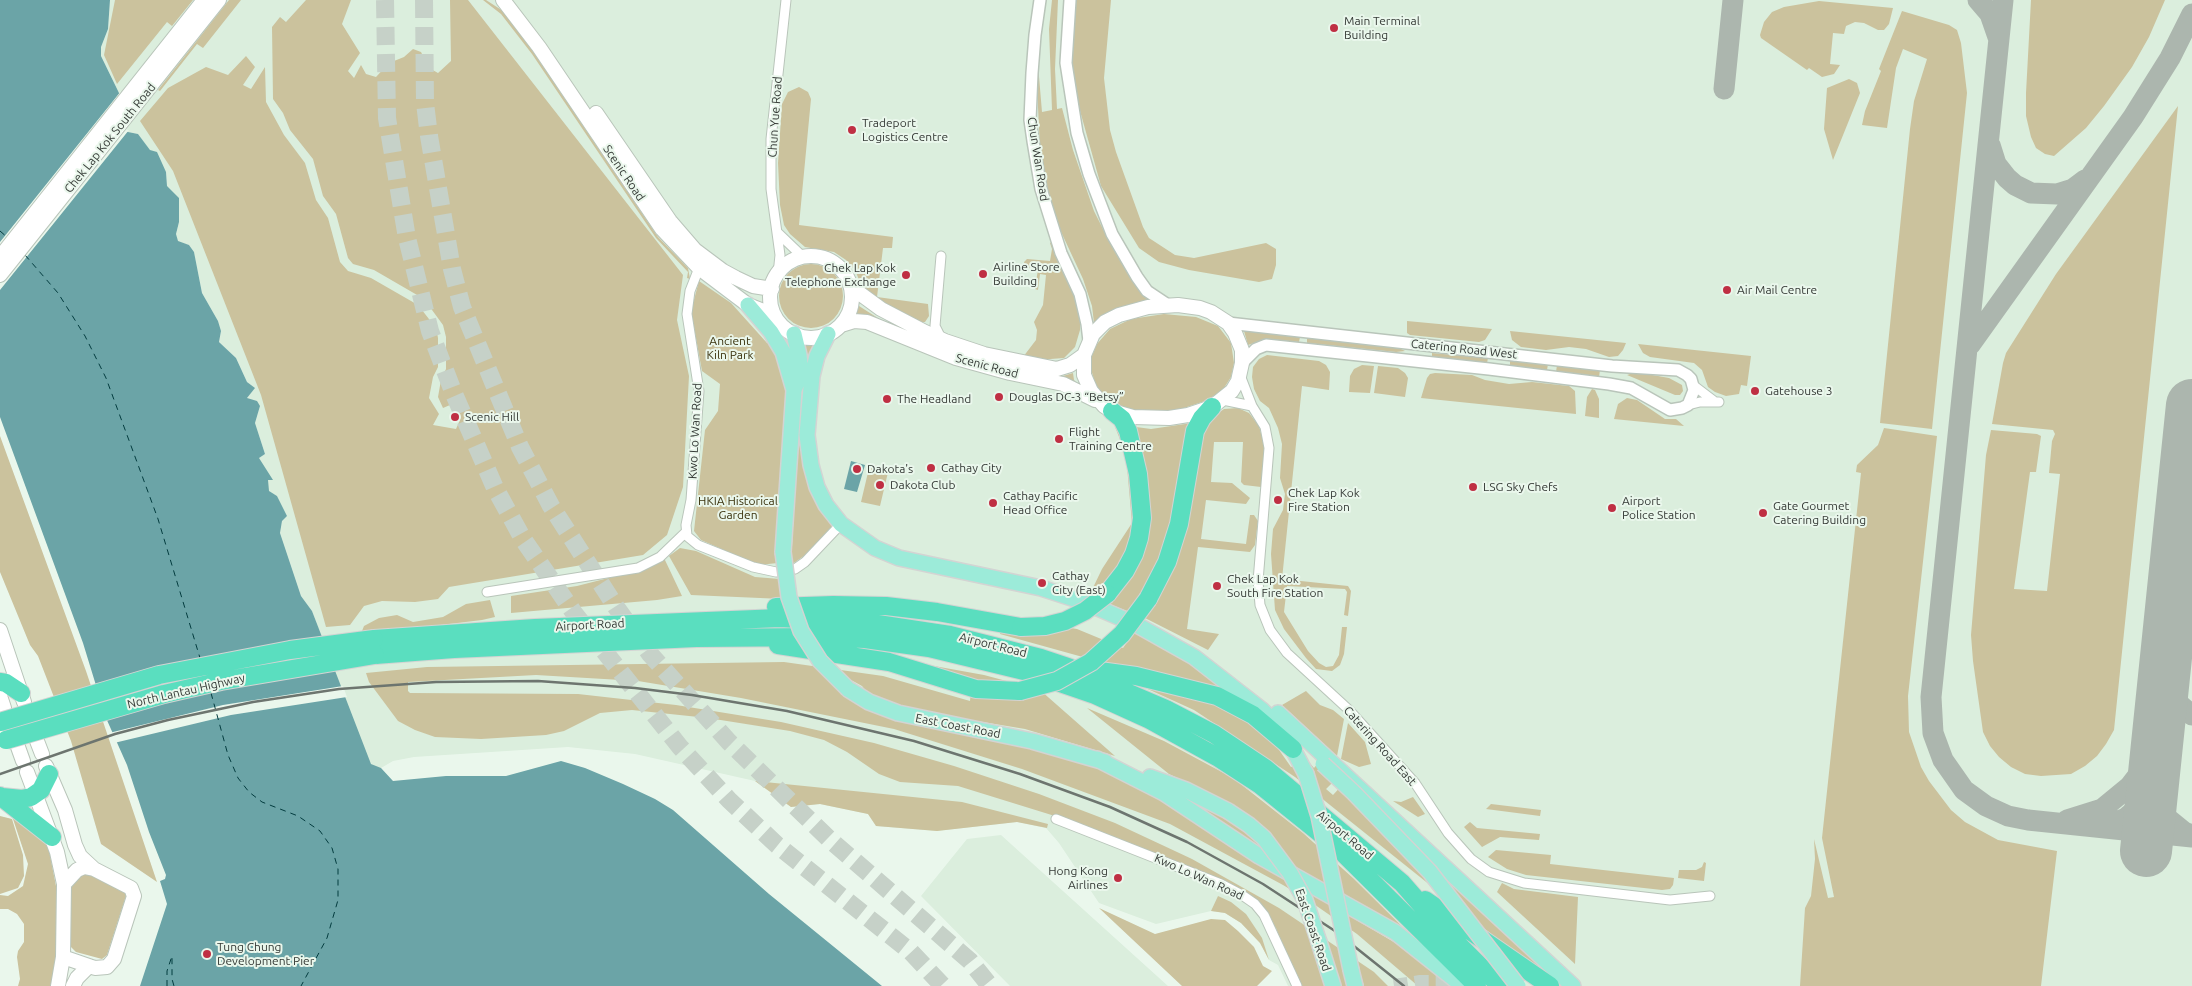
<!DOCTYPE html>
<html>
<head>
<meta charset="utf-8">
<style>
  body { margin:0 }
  canvas { display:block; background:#eaf7ec }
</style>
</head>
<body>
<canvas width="2192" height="986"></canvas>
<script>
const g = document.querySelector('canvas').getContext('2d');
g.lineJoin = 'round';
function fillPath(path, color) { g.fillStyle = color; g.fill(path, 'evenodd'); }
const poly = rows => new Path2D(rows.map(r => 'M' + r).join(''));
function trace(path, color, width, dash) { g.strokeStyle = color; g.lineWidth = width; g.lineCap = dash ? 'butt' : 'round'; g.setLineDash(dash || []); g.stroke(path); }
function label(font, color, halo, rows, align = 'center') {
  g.font = font + ' Ubuntu,sans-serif'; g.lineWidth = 4; g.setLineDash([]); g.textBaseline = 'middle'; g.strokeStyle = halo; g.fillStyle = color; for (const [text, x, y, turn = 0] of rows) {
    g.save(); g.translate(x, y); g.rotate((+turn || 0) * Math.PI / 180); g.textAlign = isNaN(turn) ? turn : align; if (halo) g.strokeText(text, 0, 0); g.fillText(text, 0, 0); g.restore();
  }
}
fillPath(poly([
  [110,0,2192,0,2192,986,1288,986,1278,965,1269,960,1260,943,1241,923,1225,913,1211,911,1156,924,1099,903,1059,843,1046,828,1017,822,937,831,876,826,868,814,820,804,791,807,755,781,635,754,568,747,414,757,393,761,381,768,377,768,371,764,364,751,312,611,301,596,280,533,282,521,287,516,277,496,268,491,268,480,272,480,258,458,265,454,255,423,260,406,247,398,254,388,247,382,236,358,219,342,221,331,218,321,202,293,194,252,189,245,178,242,176,234,179,222,167,186,166,172,138,134,123,131,119,93,101,56,101,47,108,29],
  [1001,835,1168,986,1010,986,921,896,967,839]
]), '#dbeedd');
fillPath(poly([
  [115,0,193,0,172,26,167,22,117,84,104,55],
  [229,0,241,0,203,48,197,44,160,91,158,90],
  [306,0,351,0,342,24,360,53,348,71,354,78,361,65,366,74,376,77,389,63,404,57,413,49,421,52,429,68,438,73,451,61,450,0,468,0,683,275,677,320,689,376,683,487,667,535,643,555,449,587,438,599,415,602,382,601,364,606,350,625,326,627,261,395,173,171,140,121,168,88,206,67,228,75,246,56,255,67,243,85,251,89,265,67,266,102,284,135,305,163,316,200,328,218,340,262,348,271,371,278,418,305,436,328,438,338,438,367,433,377,429,398,439,414,433,425,456,429,460,420,458,411,450,405,443,408,438,397,441,380,446,369,446,337,443,325,424,299,374,270,353,264,348,258,336,214,323,196,313,159,290,130,283,113,273,99,272,27,280,17,286,22],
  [483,0,486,0,503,11,534,53,658,237,688,268,690,279,687,278,688,272,656,238,532,54,501,14],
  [1052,0,1058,0,1055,69,1057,109,1062,108,1073,150,1094,211,1107,237,1133,281,1148,300,1106,313,1094,323,1092,306,1083,279,1056,221,1048,191,1040,149,1036,65,1038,65,1042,112,1052,110,1049,29],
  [1076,0,1111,0,1104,78,1110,130,1116,152,1143,227,1149,238,1175,255,1194,258,1266,243,1276,249,1276,265,1272,279,1259,282,1189,270,1159,262,1139,248,1101,186,1077,100,1071,53],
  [2031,0,2165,0,2149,37,2132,67,2104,106,2086,128,2054,156,2045,154,2036,148,2031,137,2026,116,2026,93],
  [1819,1,1893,8,1889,24,1884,30,1878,30,1864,23,1855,22,1846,26,1844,34,1833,33,1830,64,1840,65,1834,74,1822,77,1809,68,1807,70,1761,38,1760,35,1764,22,1772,12,1784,7],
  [1902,11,1949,25,1957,30,1961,43,1967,93,1932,429,1880,423,1910,129,1914,101,1927,59,1903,49,1896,68,1887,128,1862,125,1865,111,1881,71,1879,69],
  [1849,79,1857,83,1860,93,1833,160,1824,129,1827,88],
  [799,87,808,92,811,99,799,225,893,237,892,248,883,248,877,297,928,304,929,316,925,322,915,322,876,301,860,282,855,270,846,260,834,252,805,247,790,234,784,225,780,205,778,163,782,104,788,92],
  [2178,106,2114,730,2106,744,2097,756,2085,766,2071,774,2041,776,2025,774,2011,767,1999,757,1990,746,1983,732,1973,661,1971,635,1986,455,1991,430,2037,434,2041,436,2036,472,2030,472,2014,589,2047,591,2060,474,2049,473,2052,441,2055,434,2053,430,1992,424,2003,363,2006,353,2056,274],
  [1052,242,1060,266,1080,307,1080,330,1075,347,1064,358,1037,360,1023,357,1036,340,1037,330,1034,322,1043,305,1046,275,1040,274,1038,290,1035,289,1038,269,1025,267,1024,262,1027,259,1050,261,1052,249,1050,243],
  '779 296a32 32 0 1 1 64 0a32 32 0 1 1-64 0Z',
  [699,281,731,303,767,343,770,340,778,354,788,388,788,410,781,468,778,563,758,565,701,540,694,531,705,430,718,411,720,384,702,371,691,311],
  [859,306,884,322,909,334,968,355,1043,373,1063,376,1073,373,1074,380,1078,385,1065,380,968,359,925,343,865,317,855,317],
  [1164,314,1196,317,1218,326,1231,343,1234,363,1231,377,1224,388,1215,395,1205,401,1184,408,1156,413,1121,409,1103,396,1095,383,1091,369,1091,358,1097,344,1110,329,1131,319],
  [1407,321,1492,329,1485,340,1479,342,1410,335,1407,333],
  [1244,331,1300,337,1299,342,1266,339,1248,345],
  [1510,331,1626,343,1623,350,1618,356,1609,357,1586,349,1569,347,1546,350,1521,347,1512,340],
  [1307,338,1397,347,1405,351,1396,352,1307,343],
  [1638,344,1751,356,1747,386,1741,385,1739,394,1726,396,1715,392,1708,387,1702,370,1694,363,1650,357,1643,353],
  [803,345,818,346,803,439,833,525,808,553,791,565,797,454,806,366],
  [1432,353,1488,358,1487,363,1432,358],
  [1267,355,1319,361,1326,365,1330,372,1329,390,1302,386,1282,579,1348,586,1351,591,1348,616,1344,615,1347,592,1345,589,1287,586,1284,612,1308,651,1319,663,1326,667,1333,666,1339,655,1342,627,1347,627,1344,654,1340,665,1332,671,1316,669,1306,658,1284,629,1275,610,1271,554,1273,529,1283,510,1285,494,1280,478,1282,444,1278,428,1269,408,1260,401,1254,389,1252,377,1253,367,1259,359],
  [1510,360,1548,364,1547,370,1510,366],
  [1362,365,1374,366,1370,393,1349,392,1350,376,1354,369],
  [1557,365,1600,370,1599,377,1556,372],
  [1378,366,1398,368,1405,373,1408,378,1405,397,1374,393],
  [1636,372,1669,378,1682,385,1683,391,1680,395,1675,395,1627,375],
  [1435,373,1472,375,1485,380,1509,384,1532,382,1569,386,1575,391,1576,414,1421,398,1427,378,1430,374],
  [1592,389,1595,390,1599,399,1599,418,1585,416,1587,397],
  [1627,398,1637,400,1665,419,1676,419,1684,426,1614,419,1618,404],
  [1238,408,1249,413,1259,426,1265,448,1261,487,1244,485,1241,482,1243,442,1214,442,1211,482,1232,483,1250,498,1246,504,1206,500,1201,539,1246,544,1250,515,1254,515,1258,521,1255,545,1250,552,1198,547,1187,629,1219,634,1208,650,1145,618,1089,596,1102,569,1132,523,1126,455,1114,424,1151,429,1192,423,1195,460,1206,422,1224,409],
  [1884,428,1937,436,1908,696,1909,732,1921,767,1929,781,1951,810,1965,822,1998,840,2057,851,2041,986,1800,986,1805,908,1811,896,1815,859,1814,839,1828,898,1834,897,1822,838,1861,473,1856,472,1857,465,1878,445],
  [0,436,86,671,157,882,101,844,71,741,38,656,30,645,0,572],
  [870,464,889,468,880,506,861,502],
  [680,548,696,551,755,577,780,579,783,599,691,595,669,556],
  [664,558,682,596,657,600,511,613,511,596,577,586,640,570],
  [490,600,495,617,482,620,424,627,362,631,364,626,379,618,397,615,413,622,443,617,466,604],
  [1003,617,1077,629,1123,648,1135,631,1167,648,1227,687,1223,696,1000,634],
  [784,662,883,676,970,701,972,681,912,662,984,675,1040,690,1115,756,1025,729,905,709,867,692,862,686,842,675,823,675,843,694,1098,768,1146,788,1266,867,1404,948,1452,986,1418,986,1357,934,1308,900,1283,885,1170,824,1022,769,894,729,741,698,638,681,536,675,408,682,408,691,410,693,578,694,676,705,781,722,874,743,954,766,1039,794,1115,823,1192,859,1279,908,1374,972,1388,986,1364,986,1359,968,1345,972,1348,986,1302,986,1291,969,1276,928,1266,913,1241,892,1071,821,958,786,900,782,879,774,847,752,824,740,790,731,708,718,632,710,600,713,564,731,546,735,481,739,435,737,415,730,398,721,369,682,366,673,427,667],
  [1130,681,1224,705,1270,737,1291,767,1308,761,1314,768,1319,762,1333,782,1326,789,1333,795,1346,781,1493,914,1565,986,1490,933,1295,777,1194,710],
  [1306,691,1320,705,1333,710,1344,719,1337,756,1282,705],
  [1087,708,1164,741,1233,778,1303,833,1353,878,1438,962,1166,789,1231,806,1220,798,1169,774],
  [1348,723,1365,742,1371,764,1359,767,1341,759],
  [755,781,962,802,1048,824,1047,828,1017,822,937,831,876,826,868,814,820,804,791,807],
  [1413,797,1425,814,1418,817,1393,801,1401,802],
  [1491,804,1541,810,1540,816,1486,809],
  [10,810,48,845,56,886,57,942,54,975,50,986,18,986,20,979,17,957,18,951,24,942,24,924,17,914,8,909,0,909,0,895,8,896,23,886,28,864],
  [0,816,12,819,23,855,24,876,18,888,0,894],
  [1470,822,1477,828,1540,834,1539,840,1500,837,1482,847,1464,827],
  [1496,850,1551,855,1550,864,1674,878,1673,885,1670,889,1662,890,1526,875,1507,869,1488,857],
  [1704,862,1706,863,1704,881,1678,878,1679,870,1696,870,1702,867],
  [84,871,125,892,126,896,107,955,102,959,76,952,71,947,70,884],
  [1502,883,1514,889,1578,897,1575,964,1497,892],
  [1218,896,1231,902,1246,914,1262,938,1269,960,1260,943,1241,923,1225,913,1211,911],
  [1099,908,1155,934,1211,919,1225,920,1238,931,1254,947,1263,966,1272,971,1257,986,1182,986]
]), '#cbc29d');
fillPath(poly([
  [0,0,110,0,108,29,101,47,101,56,119,93,123,131,138,134,150,150,157,152,166,172,167,186,179,198,179,222,176,234,178,241,189,245,194,252,202,293,218,321,221,331,219,342,236,358,247,382,255,388,247,398,257,401,260,406,255,423,265,454,259,458,273,480,268,480,269,491,277,496,287,516,282,521,280,533,301,596,312,611,371,764,381,768,393,781,446,776,506,776,561,761,585,768,623,784,655,799,673,810,769,894,882,986,140,986,167,904,160,881,165,879,166,875,149,832,127,765,106,718,83,643,0,417],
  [851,461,865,465,857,492,844,489]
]), '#6ba4a7');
fillPath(poly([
  [121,91,125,129,129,130,0,290,0,242],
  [343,686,347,697,231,715,114,743,109,733,223,705]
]), '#eaf7ec');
trace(poly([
  [0,231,8,238],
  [25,255,58,293,85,336,106,378,158,519,200,658],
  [211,693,228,755,238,778,249,792,262,802,298,816,320,831,332,848,338,869,338,900,327,938,301,986],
  [167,986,167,971,172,956,172,979,174,986]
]), '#033c3f', 1, [6, 5]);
trace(poly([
  [1978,0,1990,14,1998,37],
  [2003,0,1931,697,1933,733,1943,760,1964,790,1986,806,2008,816,2028,820,2192,837],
  [1724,89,1733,0],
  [1990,145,1996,164,2007,178,2015,185,2031,193,2057,194,2073,189,2085,180],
  [1970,345,2133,117,2170,58,2192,14],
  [2183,491,2183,570,2192,634],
  [2165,659,2169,685,2174,696,2181,706,2192,715],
  [2156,776,2156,791,2160,806,2168,819,2184,832,2192,835],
  [2067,820,2102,809,2130,786,2140,773,2152,749,2159,728],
  [2105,826,2126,818,2141,805,2149,792,2156,754]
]), '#acb6ae', 21);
trace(poly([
  [2146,851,2192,405]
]), '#acb6ae', 52);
trace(poly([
  [1394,986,1420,982,1462,982]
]), '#c6d1c8', 14, [14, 7]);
trace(poly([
  [385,0,387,118,407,238,430,331,454,394,495,488,523,539,574,613,680,747,729,800,777,845,911,952,943,986],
  [424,0,425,103,429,136,452,269,462,307,520,447,551,506,616,607,650,654,729,742,829,839,970,961,990,986]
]), '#c6d1c8', 18, [18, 9]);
const minor = poly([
  [778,233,803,257],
  [699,268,690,291,687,314,699,391,691,500,686,525,687,536,698,545,753,567,776,572,795,569,805,562,841,524],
  [778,274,780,255,771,189,771,139,786,0],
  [941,338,935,326,941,256],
  [1240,375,1252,406,1265,427,1269,448,1258,581,1260,605,1270,630,1287,653,1349,710,1415,783,1448,833,1471,859,1489,872,1524,883,1670,900,1710,896],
  [1693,385,1714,401],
  [1223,400,1252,406],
  [1688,405,1700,402,1719,402],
  [487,592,638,568,660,557,686,532],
  [1056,819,1221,884,1242,895,1255,904,1264,915,1297,986]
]);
const tertiary = poly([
  [1040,0,1035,35,1032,73,1030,120,1033,141,1041,189,1061,253,1080,294,1087,324,1089,341],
  [1070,0,1066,63,1077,133,1089,174,1112,234,1137,277,1147,291,1168,305],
  [1228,323,1612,366,1678,370,1687,375,1691,379,1694,390,1688,405,1682,408,1670,410,1631,388,1609,384,1489,369,1266,345,1256,349,1242,363]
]);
const secondary = poly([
  [503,0,539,47,662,229,699,268,748,305,774,315],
  [596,113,670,221,695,250,723,271,736,278,753,286,772,289],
  '770 297a41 41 0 1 1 82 0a41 41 0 1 1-82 0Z',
  [0,257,204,0],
  [0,275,219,0],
  [851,287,881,309,925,332,945,341,984,354,1057,369,1070,365,1084,355],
  [1178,305,1200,308,1211,312,1228,323,1235,333,1242,350,1242,363,1238,381,1232,391,1212,407,1188,415,1169,418,1133,417,1112,411,1104,406,1091,391,1084,375,1084,355,1093,334,1105,322,1119,315,1148,307,1178,305],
  [841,325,854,321,867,322,956,358,1010,373,1063,384,1095,400],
  [0,630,24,702],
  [0,696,4,708],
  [37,741,42,754],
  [18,747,23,761],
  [46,766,65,810,75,845,80,856,94,869,131,888,134,896,114,959,107,967,95,968,63,957],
  [27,772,57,852,64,884,63,957,58,986],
  [64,884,77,870,84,867,94,869],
  [73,986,77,978,89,966]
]);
const primary = poly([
  [748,305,771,332,783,352,794,390],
  [828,334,817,356,812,376,807,435,811,465,817,487,826,505,841,524,875,548,899,558,1041,588,1084,602,1137,625,1194,657,1262,710,1285,734,1306,774],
  [783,552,794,390,801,373,799,355,794,334],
  [848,689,869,702,898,713,1032,741,1105,762],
  [1278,713,1573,986],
  [1097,759,1164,793,1259,856,1395,932,1463,986],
  [1150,777,1186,790,1228,811],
  [1319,942,1333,986],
  [1351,970,1355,986]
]);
const motorway = poly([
  [1107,594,1125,571,1134,554,1139,538,1142,518,1138,474,1128,431,1122,419,1112,411],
  [1148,599,1167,562,1179,524,1195,431,1202,418,1212,407],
  [776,607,833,605,886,606,937,612,1021,627],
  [374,639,535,628,780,618,871,623,950,635,1041,658,1068,667,1166,709,1214,734,1265,768,1402,883,1437,923,1500,986],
  [778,645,889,662,976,689,1020,691],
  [375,655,454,649,696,638,821,637,865,639,929,648,1028,672,1095,695,1150,720,1217,757,1260,785,1337,847,1477,986],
  [1092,670,1136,676,1217,696,1253,715,1293,749],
  [0,682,6,683,21,693],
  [0,796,52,837],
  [2,797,22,799,31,797,41,790,49,774],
  [1425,900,1550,986]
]);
trace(minor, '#b9c5ba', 11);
trace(tertiary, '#b9c5ba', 14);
trace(secondary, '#b9c5ba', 16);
trace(primary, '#d3d4d3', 18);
trace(motorway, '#d3d4d3', 20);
trace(minor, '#fff', 9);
trace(tertiary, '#fff', 11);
trace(secondary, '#fff', 14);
trace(primary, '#9cebd9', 15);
trace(motorway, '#5adebf', 18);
trace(poly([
  [0,774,115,734,168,720,253,702,339,689,436,682,538,681,635,688,692,695,787,711,914,741,1020,774,1110,807,1187,842,1263,884,1335,931,1404,986]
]), '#6d756f', 2.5);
const primaryBridge = poly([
  [783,552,789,597,801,631,820,661,848,689],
  [1323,764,1354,793,1430,872,1518,986],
  [1306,774,1319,816,1351,970],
  [1228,811,1249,825,1264,838,1290,873,1305,900,1319,942]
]);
const motorwayBridge = poly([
  [1021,627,1045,626,1065,621,1085,611,1107,594],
  [1020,691,1057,681,1091,662,1122,634,1148,599],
  [0,722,159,675,290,650,374,639],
  [6,740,164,694,221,681,375,655]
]);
trace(primaryBridge, '#d3d4d3', 18, []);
trace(motorwayBridge, '#d3d4d3', 20, []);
trace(primaryBridge, '#9cebd9', 15);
trace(motorwayBridge, '#5adebf', 18);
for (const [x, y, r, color] of [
  [1334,28,5,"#bf2f43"],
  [852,130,5,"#bf2f43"],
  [983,274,5,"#bf2f43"],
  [906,275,5,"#bf2f43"],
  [1727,290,5,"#bf2f43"],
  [1755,391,5,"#bf2f43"],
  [999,397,5,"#bf2f43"],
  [887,399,5,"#bf2f43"],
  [455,417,5,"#bf2f43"],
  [1059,439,5,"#bf2f43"],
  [931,468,5,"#bf2f43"],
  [857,469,5,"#bf2f43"],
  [880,485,5,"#bf2f43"],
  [1473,487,5,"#bf2f43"],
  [1278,500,5,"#bf2f43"],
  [993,503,5,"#bf2f43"],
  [1612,508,5,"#bf2f43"],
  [1763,513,5,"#bf2f43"],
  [1042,583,5,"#bf2f43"],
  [1217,586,5,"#bf2f43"],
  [1118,878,5,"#bf2f43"],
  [207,954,5,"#bf2f43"]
]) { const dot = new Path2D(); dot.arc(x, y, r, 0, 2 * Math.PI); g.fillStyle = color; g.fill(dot); trace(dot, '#eaf7ec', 2); }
label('12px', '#353a36', '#eaf7ec', [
  ["Main Terminal",1344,21],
  ["Building",1344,35],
  ["Tradeport",862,123],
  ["Logistics Centre",862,137],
  ["Airline Store",993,267],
  ["Building",993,281],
  ["Chek Lap Kok",896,268,"right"],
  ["Telephone Exchange",896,282,"right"],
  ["Air Mail Centre",1737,290],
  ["Gatehouse 3",1765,391],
  ["Douglas DC-3 “Betsy”",1009,397],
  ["The Headland",897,399],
  ["Scenic Hill",465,417],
  ["Flight",1069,432],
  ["Training Centre",1069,446],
  ["Cathay City",941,468],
  ["Dakota's",867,469],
  ["Dakota Club",890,485],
  ["LSG Sky Chefs",1483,487],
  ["Chek Lap Kok",1288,493],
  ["Fire Station",1288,507],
  ["Cathay Pacific",1003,496],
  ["Head Office",1003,510],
  ["Airport",1622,501],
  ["Police Station",1622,515],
  ["Gate Gourmet",1773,506],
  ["Catering Building",1773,520],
  ["Cathay",1052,576],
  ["City (East)",1052,590],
  ["Chek Lap Kok",1227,579],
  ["South Fire Station",1227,593],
  ["Hong Kong",1108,871,"right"],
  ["Airlines",1108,885,"right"],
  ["Tung Chung",217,947],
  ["Development Pier",217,961]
], 'left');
label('12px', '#353a36', '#eaf7ec', [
  ["Chun Yue Road",775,117,-86],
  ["Chek Lap Kok South Road",110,138,-51],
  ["Chun Wan Road",1038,159,81],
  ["Scenic Road",624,173,56],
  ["Catering Road West",1464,349,6],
  ["Scenic Road",987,366,15],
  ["Kwo Lo Wan Road",695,431,-87],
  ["Airport Road",590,625,-3],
  ["Airport Road",993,645,14],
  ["North Lantau Highway",186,691,-13],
  ["East Coast Road",958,726,11],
  ["Catering Road East",1380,746,48],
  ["Airport Road",1345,835,40],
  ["Kwo Lo Wan Road",1199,877,24],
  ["East Coast Road",1313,930,71]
]);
label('12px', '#39310c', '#eaf7ec', [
  ["Ancient",730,341],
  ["Kiln Park",730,355],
  ["HKIA Historical",738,501],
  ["Garden",738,515]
]);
</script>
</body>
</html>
